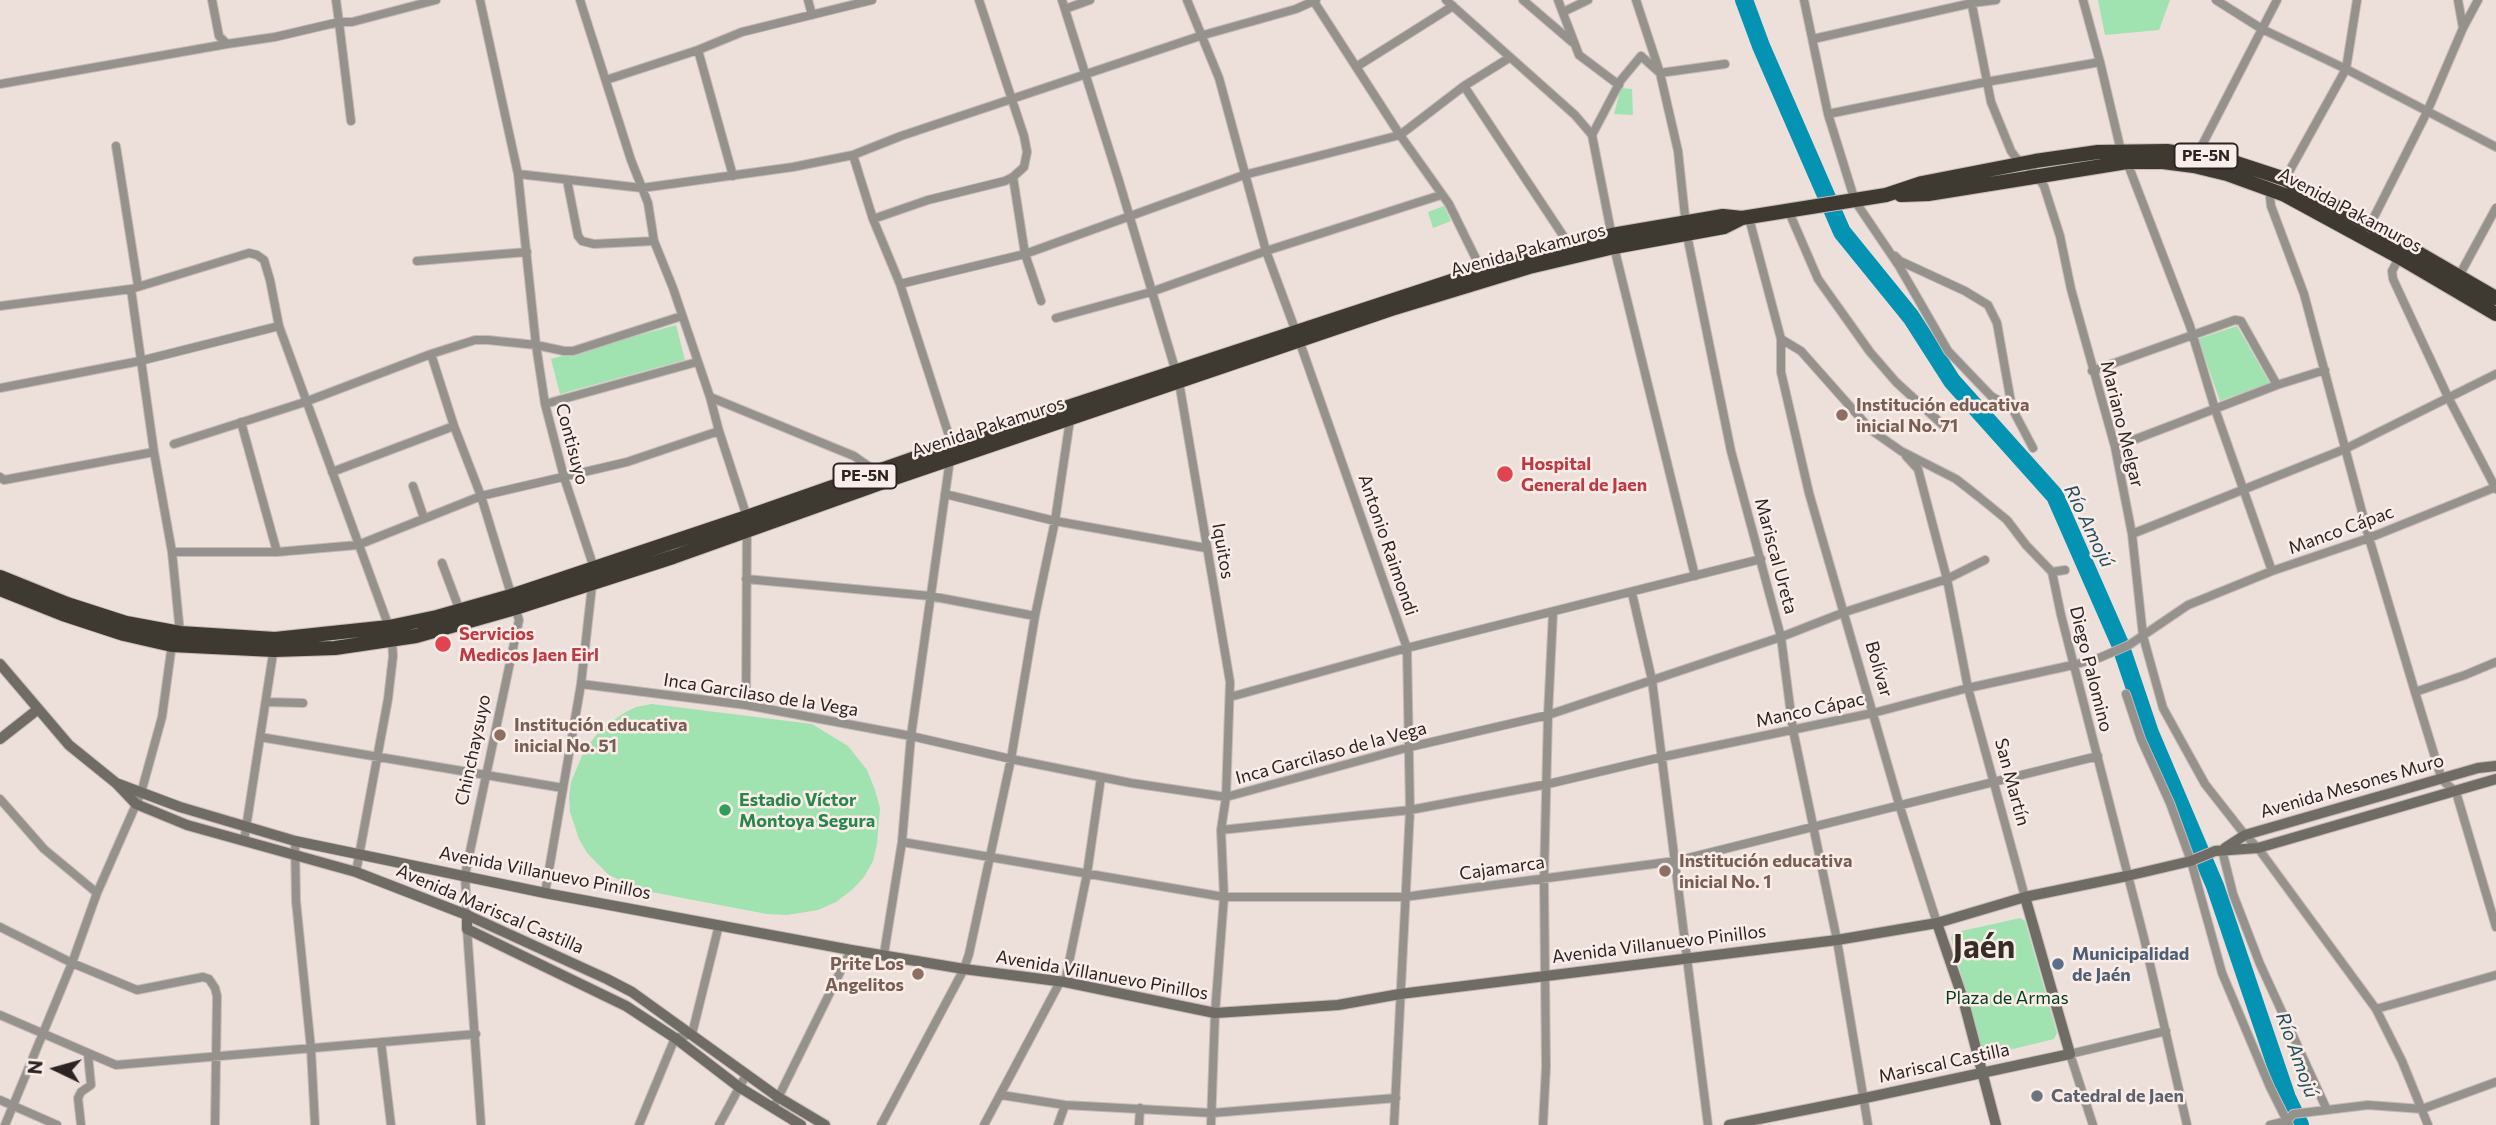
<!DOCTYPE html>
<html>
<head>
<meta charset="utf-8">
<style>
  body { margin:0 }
  #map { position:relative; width:2496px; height:1125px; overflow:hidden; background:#eddfda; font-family:Commissioner,sans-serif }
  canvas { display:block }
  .north { position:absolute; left:21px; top:1034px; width:70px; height:70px; -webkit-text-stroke:5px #faece7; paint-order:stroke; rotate:275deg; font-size:19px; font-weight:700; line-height:28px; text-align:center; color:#2a2524 }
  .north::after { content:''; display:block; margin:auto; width:24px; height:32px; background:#2a2524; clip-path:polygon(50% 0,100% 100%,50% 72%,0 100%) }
</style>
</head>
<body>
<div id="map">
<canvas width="2496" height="1125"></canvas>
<div class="north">N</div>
</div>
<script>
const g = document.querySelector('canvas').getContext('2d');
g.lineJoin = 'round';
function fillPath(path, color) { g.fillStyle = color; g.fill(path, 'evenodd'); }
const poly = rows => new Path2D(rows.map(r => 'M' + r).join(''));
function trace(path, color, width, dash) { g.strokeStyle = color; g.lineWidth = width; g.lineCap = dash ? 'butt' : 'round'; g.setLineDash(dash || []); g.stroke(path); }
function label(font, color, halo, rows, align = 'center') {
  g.font = font + ' Commissioner,sans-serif'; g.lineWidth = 5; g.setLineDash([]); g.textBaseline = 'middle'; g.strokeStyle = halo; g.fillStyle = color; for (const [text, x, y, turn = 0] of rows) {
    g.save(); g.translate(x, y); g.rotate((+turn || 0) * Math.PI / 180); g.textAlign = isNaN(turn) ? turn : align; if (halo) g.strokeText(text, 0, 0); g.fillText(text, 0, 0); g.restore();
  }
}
fillPath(poly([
  [2098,0,2170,0,2159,30,2105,35],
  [1621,88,1632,89,1633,115,1614,114],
  [1444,206,1451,221,1433,228,1428,212],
  [676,325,685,360,560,394,551,359],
  [2237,326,2270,383,2220,401,2198,339],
  [652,704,812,724,848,746,867,770,875,790,880,808,877,844,873,861,864,877,853,889,836,902,818,910,787,915,767,914,641,890,609,875,587,853,579,839,570,812,569,798,571,782,584,751,601,729,624,713,636,707],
  [2020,918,2025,921,2057,1033,2054,1039,1988,1055,1982,1050,1951,938,1953,933]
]), '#a0e2b0');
trace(poly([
  [1744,0,1761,46,1842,232,1911,317,1952,381,2055,496,2120,644,2150,733,2215,886,2287,1098,2300,1125]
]), '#0593b3', 18);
const street = poly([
  [212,0,219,36,227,44,275,37,339,22,351,121],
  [336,0,339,22,352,22,436,0],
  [480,0,518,174,536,345,545,404,564,477,594,568,581,684,545,893],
  [580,0,631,160,648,203,654,241,673,288,710,397,719,431,747,517,746,705],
  [808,0,812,15],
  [1062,0,1119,181,1179,382,1230,682,1226,797,1221,830,1224,897,1215,1013,1211,1125],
  [1187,0,1219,78,1266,251,1299,340,1407,648,1410,810,1394,1125],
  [1313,0,1400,135,1449,204,1482,271],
  [1446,0,1575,115,1592,135,1614,247,1695,576],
  [1523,0,1572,42],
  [1558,0,1579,55,1619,85],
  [1636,0,1660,73,1678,151,1687,235,1731,451,1781,637,1793,730,1837,940,1868,1125],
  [1804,0,1828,114,1855,201,1899,266,1948,351,1991,396,2012,408],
  [1971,0,1991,102,2011,151,2016,158,2032,169,2044,186,2060,236,2071,289,2115,447,2132,534,2143,636,2163,708,2205,784,2245,835,2258,848,2376,1009,2402,1061,2428,1125],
  [2083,0,2100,62,2121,151],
  [2216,0,2262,29,2346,69,2496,147],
  [2458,0,2463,28],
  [1065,9,1090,0],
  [1563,12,1588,0],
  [1813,39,1972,3,1996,0],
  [698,50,733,176],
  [1356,67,1453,6],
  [606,80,698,50,742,32,872,0],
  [0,84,227,44],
  [1464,86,1570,246],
  [1828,114,1986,82,2100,62],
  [1592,135,1621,80,1641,56,1660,73,1725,64],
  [116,146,138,286],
  [853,155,873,219,900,284,952,445,911,736,902,842,884,954],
  [2197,155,2277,0],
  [2127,162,2190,326,2215,409,2272,571],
  [518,174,642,188,793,167,853,155,901,136,1200,36,1296,9,1316,0],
  [1013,177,1025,254,1041,301],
  [2285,179,2346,69,2357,0],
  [567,180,578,236,582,241,594,244,654,241],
  [2269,188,2271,206,2304,294,2369,538,2415,692,2442,780,2456,792,2496,927],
  [1789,212,1818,279,1870,352,1896,382,1945,427],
  [1749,218,1781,339,1781,372,1809,493,1899,804,1937,923],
  [873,219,928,200,1005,181,1013,177,1024,167,1027,152,1024,136,979,0],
  [2369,227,2427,112,2463,28,2478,0],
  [1895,256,1900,261,1965,291,1988,305,1997,323,2012,408,2033,448],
  [2400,256,2392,271,2393,279,2448,397,2496,489],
  [417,261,527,252],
  [2459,276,2496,208],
  [900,284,1025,254,1244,175,1400,135,1464,86,1509,58],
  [131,289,249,253,257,255,264,260,270,280,279,326,389,627,392,640,393,656,388,699,356,872],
  [0,306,131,289,154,452,172,552,180,633],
  [1056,318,1151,292,1266,251,1441,195],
  [1781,339,1801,351,1871,430,1901,451,1956,479,1979,497,2007,520,2026,545,2052,572,2061,615,2144,938,2187,1125],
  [431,354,454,426,481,496,519,620,465,875,467,915],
  [2092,371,2235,320,2241,321,2277,385],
  [0,388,140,361,279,326],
  [710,397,854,456,877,472],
  [545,404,697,362],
  [241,422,277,552],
  [174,444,305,402,431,354,475,340,488,340,536,345,564,351,573,351,682,316],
  [2115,447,2277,385,2325,370],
  [1906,456,1918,469,1947,579,1968,688,2025,897],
  [332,472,454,426],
  [0,477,4,480,154,452],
  [413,486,424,518],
  [945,494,1055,521,1206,548],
  [2132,534,2345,449,2496,374],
  [172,552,277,552,358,545,481,496,627,462,719,431],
  [442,563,460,611],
  [2052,572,2065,570],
  [746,579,930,596,1035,616],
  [1632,593,1652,680,1708,1125],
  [581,684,746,705,911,736,1011,759,1131,783,1226,797,1410,747,1548,715,1781,637,1845,612,1947,579,1985,560],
  [2415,692,2465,675,2496,662],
  [2126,694,2141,739,2170,803,2191,861,2222,973,2270,1087,2289,1125],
  [1230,697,1407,648,1761,559],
  [266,702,303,703],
  [260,737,563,788],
  [0,799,44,849,97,893],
  [1221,830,1410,810,1548,784,1662,757,1873,713,1968,688,2073,665,2099,658,2129,645,2188,605,2272,571,2369,538,2496,487],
  [244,841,274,647],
  [295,841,296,901,311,1049,315,1125],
  [902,842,1224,897,1404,897,1676,861,2098,756],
  [2222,850,2233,894,2260,964,2327,1110],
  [0,927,72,963,137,990,203,977,209,979,215,988,217,996,215,1125],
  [467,929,481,1125],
  [1065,982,1087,874,1101,777],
  [2376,1009,2496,975],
  [0,1015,116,1065,476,1034],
  [381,1042,391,1125],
  [1001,1095,1065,1105,1212,1113,1396,1098],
  [0,1100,57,1125],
  [776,1102,851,950],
  [5,1125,72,963,97,893,141,793,162,717,172,644],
  [81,1125,78,1098,81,1092,91,1085,88,1055],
  [639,1125,675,1038,692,1034,719,925],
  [719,1125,746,1075],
  [881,1125,964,969,969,954,1011,759,1035,616,1055,521,1070,420],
  [984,1125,1060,982],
  [1058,1125,1065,1105],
  [1139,1125,1140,1108],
  [1543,1125,1546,1067,1544,878,1548,715,1553,613],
  [2093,1125,2070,1054,2166,1031],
  [2270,1125,2287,1121,2293,1114,2327,1110,2368,1105,2422,1109,2496,1082]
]);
const secondary = poly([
  [0,664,69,745,116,783,136,804,187,825,356,872,467,915,607,979,632,992,778,1097,825,1125],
  [0,739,37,710],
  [116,783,180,807,295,841,545,893,851,950,964,969,1065,982,1215,1013,1338,1005,1400,994,1837,940,1937,923,2025,897,2127,876,2191,861,2215,851,2258,848,2496,779],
  [2225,848,2245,835,2478,768,2496,766],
  [467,915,467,929,626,1006,675,1038,739,1087,801,1125],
  [1937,923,1963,999,1996,1125],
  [1729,1125,1865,1098,2070,1054,2025,897]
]);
const highway = poly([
  [1901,195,1928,194,2127,162,2163,162,2194,166,2227,174,2285,195,2399,257,2496,314],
  [1742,218,1886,195,1922,183,2035,161,2098,152,2167,151,2230,161,2285,179,2370,225,2496,298],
  [0,577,67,604,126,623,180,633,275,639,389,627,437,617,511,596,747,517,952,445,1482,271,1612,235,1723,216,1742,218,1724,227,1614,247,1529,267,1391,309,900,476,673,557,515,608,416,636,335,648,274,650,172,645,124,634,63,614,0,589]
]);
trace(street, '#c6bab6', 10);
trace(secondary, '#c6bab6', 12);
trace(highway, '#c6bab6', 16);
trace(street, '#95928d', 8);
trace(secondary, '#6f6b65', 10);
trace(highway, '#3f3a31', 14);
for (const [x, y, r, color] of [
  [1842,415,7,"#8d6e63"],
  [1505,474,9,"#e0444e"],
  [443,644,9,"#e0444e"],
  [500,735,7,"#8d6e63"],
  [725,810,7,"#2e9e5b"],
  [1665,871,7,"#8d6e63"],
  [2058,964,7,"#5c6f8a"],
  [918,974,7,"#8d6e63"],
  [2037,1096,7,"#6b7280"]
]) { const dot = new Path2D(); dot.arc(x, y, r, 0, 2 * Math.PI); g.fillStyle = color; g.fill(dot); trace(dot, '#faece7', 2.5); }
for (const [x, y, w] of [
  [2206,156,63],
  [865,476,63]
]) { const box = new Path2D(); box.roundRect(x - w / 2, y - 12.5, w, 25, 5); g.fillStyle = '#faece7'; g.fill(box); trace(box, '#2a2524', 2); }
label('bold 16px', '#2a2524', null, [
  ["PE-5N",2206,156],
  ["PE-5N",865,476]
]);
label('18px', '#2a2524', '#faece7', [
  ["Avenida Pakamuros",2350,210,28],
  ["Avenida Pakamuros",1528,250,-15],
  ["Mariano Melgar",2122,424,76],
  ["Avenida Pakamuros",988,427,-18],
  ["Contisuyo",572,444,75],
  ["Manco Cápac",2341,530,-20],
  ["Antonio Raimondi",1388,545,71],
  ["Iquitos",1223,551,80],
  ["Mariscal Ureta",1776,556,75],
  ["Bolívar",1879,669,74],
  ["Diego Palomino",2091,669,76],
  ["Inca Garcilaso de la Vega",761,695,9],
  ["Manco Cápac",1810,710,-12],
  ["Chinchaysuyo",473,750,-78],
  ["Inca Garcilaso de la Vega",1331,753,-15],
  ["San Martín",2012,782,75],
  ["Avenida Mesones Muro",2352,786,-16],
  ["Cajamarca",1502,868,-8],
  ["Avenida Villanuevo Pinillos",545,873,11],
  ["Avenida Mariscal Castilla",490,909,23],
  ["Avenida Villanuevo Pinillos",1659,944,-7],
  ["Avenida Villanuevo Pinillos",1102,975,10],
  ["Mariscal Castilla",1944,1063,-12]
]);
label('bold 18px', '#785e54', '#faece7', [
  ["Institución educativa",1856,405],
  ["inicial No. 71",1856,426],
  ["Institución educativa",514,725],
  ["inicial No. 51",514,746],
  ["Institución educativa",1679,861],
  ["inicial No. 1",1679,882],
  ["Prite Los",904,964,"right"],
  ["Angelitos",904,985,"right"]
], 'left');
label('bold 18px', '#be3a42', '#faece7', [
  ["Hospital",1521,464],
  ["General de Jaen",1521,485],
  ["Servicios",459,634],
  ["Medicos Jaen Eirl",459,655]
], 'left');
label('bold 18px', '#27864d', '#faece7', [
  ["Estadio Víctor",739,800],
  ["Montoya Segura",739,821]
], 'left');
label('bold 18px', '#4e5e75', '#faece7', [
  ["Municipalidad",2072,954],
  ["de Jaén",2072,975]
], 'left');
label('18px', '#003d1a', '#faece7', [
  ["Plaza de Armas",2007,998]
]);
label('bold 18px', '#5b616d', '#faece7', [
  ["Catedral de Jaen",2051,1096]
], 'left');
label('italic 19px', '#20505f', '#faece7', [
  ["Río Amojú",2089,526,64],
  ["Río Amojú",2297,1055,70]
]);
label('bold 32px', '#362c28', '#faece7', [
  ["Jaén",1984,947]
]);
</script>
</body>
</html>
